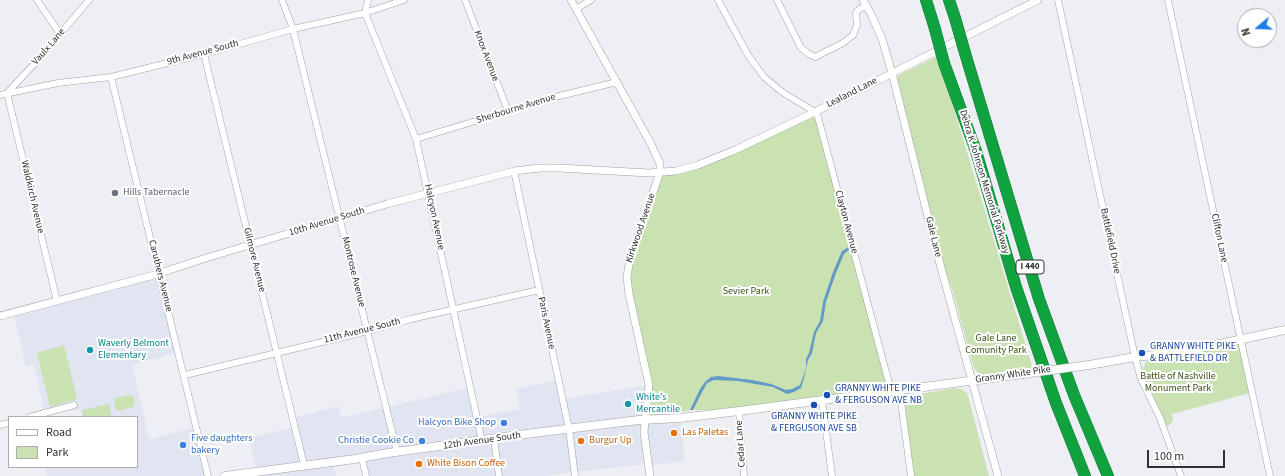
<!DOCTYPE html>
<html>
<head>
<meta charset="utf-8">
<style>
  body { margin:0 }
  #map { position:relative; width:1285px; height:476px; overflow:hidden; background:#eeeff5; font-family:"Source Sans 3",sans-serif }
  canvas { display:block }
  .legend { position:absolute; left:8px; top:416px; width:130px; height:52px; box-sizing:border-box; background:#fff; border:1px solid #adadad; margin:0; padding:5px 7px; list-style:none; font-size:12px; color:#313133 }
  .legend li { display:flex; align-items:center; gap:8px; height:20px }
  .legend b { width:20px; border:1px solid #adadad }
  .north { position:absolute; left:1237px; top:8px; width:40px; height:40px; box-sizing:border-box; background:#fff; border:1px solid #adadad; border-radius:50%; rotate:251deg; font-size:11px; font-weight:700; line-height:16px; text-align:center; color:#313133 }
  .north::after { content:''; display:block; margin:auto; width:14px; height:18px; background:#1e7ce5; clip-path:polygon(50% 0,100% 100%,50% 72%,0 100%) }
  .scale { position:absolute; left:1147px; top:450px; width:78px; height:18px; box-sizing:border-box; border:2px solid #313133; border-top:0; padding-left:5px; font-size:12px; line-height:14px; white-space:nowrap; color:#313133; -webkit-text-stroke:3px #fff; paint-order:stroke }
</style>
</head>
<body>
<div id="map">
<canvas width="1285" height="476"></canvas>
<ul class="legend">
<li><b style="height:5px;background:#fff"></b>Road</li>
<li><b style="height:11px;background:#cae1b1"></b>Park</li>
</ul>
<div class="north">N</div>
<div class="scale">100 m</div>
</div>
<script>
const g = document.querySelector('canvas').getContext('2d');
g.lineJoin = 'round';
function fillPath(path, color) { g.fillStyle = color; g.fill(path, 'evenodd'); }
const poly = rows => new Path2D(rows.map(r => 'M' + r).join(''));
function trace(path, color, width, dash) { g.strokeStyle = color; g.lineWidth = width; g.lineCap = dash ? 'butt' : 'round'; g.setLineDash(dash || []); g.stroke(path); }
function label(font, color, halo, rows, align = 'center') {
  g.font = font + ' "Source Sans 3",sans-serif'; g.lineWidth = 4; g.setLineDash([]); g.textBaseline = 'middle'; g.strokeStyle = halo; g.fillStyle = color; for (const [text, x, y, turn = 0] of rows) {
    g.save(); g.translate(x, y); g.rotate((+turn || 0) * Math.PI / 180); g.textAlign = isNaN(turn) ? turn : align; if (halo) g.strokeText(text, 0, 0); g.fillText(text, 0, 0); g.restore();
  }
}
fillPath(poly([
  [159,273,179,352,132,365,149,439,197,427,208,476,47,476,45,467,137,467,137,417,82,417,80,409,75,411,74,405,45,413,34,365,26,367,13,312],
  [559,380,563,399,649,385,645,420,680,418,685,460,679,462,652,465,645,464,543,476,366,476,362,458,333,462,336,476,261,476,260,472,257,472,249,438,295,427,293,418,338,406,342,418,471,387,477,417,520,409,516,389]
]), '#e1e4f1');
fillPath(poly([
  [938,56,956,116,1033,369,983,375,978,373,974,368,952,288,947,276,896,79,899,75],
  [815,113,888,388,730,410,693,410,651,416,652,390,630,286,630,274,631,262,663,175,687,171],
  [1239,343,1250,393,1172,414,1173,420,1171,424,1166,426,1144,375,1143,368,1146,362,1152,358],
  [64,345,77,399,50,407,37,353],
  [955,388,961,389,966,392,968,396,989,476,914,476,904,397],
  [130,395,133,396,135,403,133,407,118,411,116,409,114,401,116,398],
  [109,404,112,417,83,417,82,410]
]), '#cae1b1');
fillPath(poly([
  [850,246,850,249,844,254,836,273,826,302,823,321,816,333,812,353,808,360,804,378,801,388,794,392,787,394,773,387,738,381,714,380,707,383,700,396,693,410,690,410,700,389,705,382,711,377,718,376,752,380,771,384,786,390,792,389,800,385,802,380,806,368,806,359,809,353,814,332,820,321,823,302,833,272,842,251]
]), '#639bc6');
const minor = poly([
  [37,0,60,34],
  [282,0,293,29,397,452],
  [368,0,365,13,416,139,482,441],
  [465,0,508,111],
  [718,0,748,55,764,77,782,92,815,112,818,117,890,387,900,394,911,476],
  [777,0,801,48,809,54,815,57,843,43,853,35,857,25,856,14,857,11,866,5],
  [1058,0,1135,357,1141,379,1160,418,1181,476],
  [1168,0,1270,476],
  [576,9,591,0],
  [204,54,304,465],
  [111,77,208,476],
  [0,95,58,83,111,77,204,54,293,29,365,13,404,0],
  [416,139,555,97,617,82],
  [514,171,569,429,575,476],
  [57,301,7,93,38,60,89,0],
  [185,375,368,331,411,319,539,290],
  [822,401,832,476],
  [739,411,744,476],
  [30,417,74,405],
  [0,425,9,423],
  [494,439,499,476],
  [362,458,366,476]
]);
const tertiary = poly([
  [571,0,651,144,660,164,660,172,656,184,630,258,627,277,629,294,649,385,644,432,650,476],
  [863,0,871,14,882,39,892,73,937,253,998,476],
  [0,316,154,275,206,258,387,204,514,171,540,168,559,168,649,173,676,171,698,165,735,150,815,112,1038,0]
]);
const secondary = poly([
  [1089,365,1135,357,1182,352,1285,330],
  [225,476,355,459,388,453,526,434,639,420,680,418,739,411,1023,374]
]);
const motorway = poly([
  [926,0,935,29],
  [949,0,955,18],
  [965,53,1039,299,1074,395,1108,476],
  [944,63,976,151,1016,287,1056,403,1085,476]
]);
trace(minor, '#9fa0a5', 7);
trace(tertiary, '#9fa0a5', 8);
trace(secondary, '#9fa0a5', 9);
trace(motorway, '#1c7a3b', 12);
trace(minor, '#fff', 6);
trace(tertiary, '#fff', 7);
trace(secondary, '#fff', 8);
trace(motorway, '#10a23f', 11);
const secondaryBridge = poly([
  [1023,374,1089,365]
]);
const motorwayBridge = poly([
  [955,18,965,53],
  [935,29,944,63]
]);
trace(secondaryBridge, '#9fa0a5', 9, []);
trace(motorwayBridge, '#1c7a3b', 12, []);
trace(secondaryBridge, '#fff', 8);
trace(motorwayBridge, '#10a23f', 11);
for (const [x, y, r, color] of [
  [115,193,4,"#6b7280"],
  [90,350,4,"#0f9aa8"],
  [1142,353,4,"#1a4fb4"],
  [827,395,4,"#1a4fb4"],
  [628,404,4,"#0f9aa8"],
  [814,405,4,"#1a4fb4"],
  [504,423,4,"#3f7fe0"],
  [674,433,4,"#e8710a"],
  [422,441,4,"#3f7fe0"],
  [581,441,4,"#e8710a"],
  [183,445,4,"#3f7fe0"],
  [419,464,4,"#e8710a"]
]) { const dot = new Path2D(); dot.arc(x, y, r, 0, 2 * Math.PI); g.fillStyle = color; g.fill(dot); trace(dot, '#fff', 1.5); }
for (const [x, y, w] of [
  [1030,267,28]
]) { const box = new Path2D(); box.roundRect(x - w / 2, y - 7, w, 14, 3); g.fillStyle = '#fff'; g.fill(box); trace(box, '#313133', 1); }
label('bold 9px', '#313133', null, [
  ["I 440",1030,267]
]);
label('10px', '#313133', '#fff', [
  ["Vaulx Lane",49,47,-49],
  ["9th Avenue South",203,53,-15],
  ["Knox Avenue",486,56,69],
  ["Lealand Lane",852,93,-27],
  ["Sherbourne Avenue",516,109,-17],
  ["Debra K Johnson Memorial Parkway",984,182,73],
  ["Waldkirch Avenue",32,197,77],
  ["Halcyon Avenue",434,217,78],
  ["10th Avenue South",327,222,-17],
  ["Clayton Avenue",846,222,75],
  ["Kirkwood Avenue",641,228,-71],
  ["Gale Lane",933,237,76],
  ["Clifton Lane",1219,238,78],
  ["Battlefield Drive",1110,241,78],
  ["Gilmore Avenue",254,260,76],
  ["Montrose Avenue",353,272,76],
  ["Caruthers Avenue",160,276,76],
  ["Paris Avenue",546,323,78],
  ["11th Avenue South",362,331,-14],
  ["Granny White Pike",1013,375,-8],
  ["12th Avenue South",482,441,-8],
  ["Cedar Lane",741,444,-94]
]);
label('10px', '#5b616d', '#fff', [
  ["Hills Tabernacle",123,193]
], 'left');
label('10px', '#395211', '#fff', [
  ["Sevier Park",746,292],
  ["Gale Lane",996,339],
  ["Comunity Park",996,351],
  ["Battle of Nashville",1178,377],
  ["Monument Park",1178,389]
]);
label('10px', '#0d838f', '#fff', [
  ["Waverly Belmont",98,344],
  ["Elementary",98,356],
  ["White's",636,398],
  ["Mercantile",636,410]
], 'left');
label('10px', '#164399', '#fff', [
  ["GRANNY WHITE PIKE",1150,347],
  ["& BATTLEFIELD DR",1150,359],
  ["GRANNY WHITE PIKE",835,389],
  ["& FERGUSON AVE NB",835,401],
  ["GRANNY WHITE PIKE",814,417,"center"],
  ["& FERGUSON AVE SB",814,429,"center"]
], 'left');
label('10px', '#366cbe', '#fff', [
  ["Halcyon Bike Shop",496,423],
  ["Five daughters",191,439,"left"],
  ["bakery",191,451,"left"],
  ["Christie Cookie Co",414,441]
], 'right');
label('10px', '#c56008', '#fff', [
  ["Las Paletas",682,433],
  ["Burgur Up",589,441],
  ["White Bison Coffee",427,464]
], 'left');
</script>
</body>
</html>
